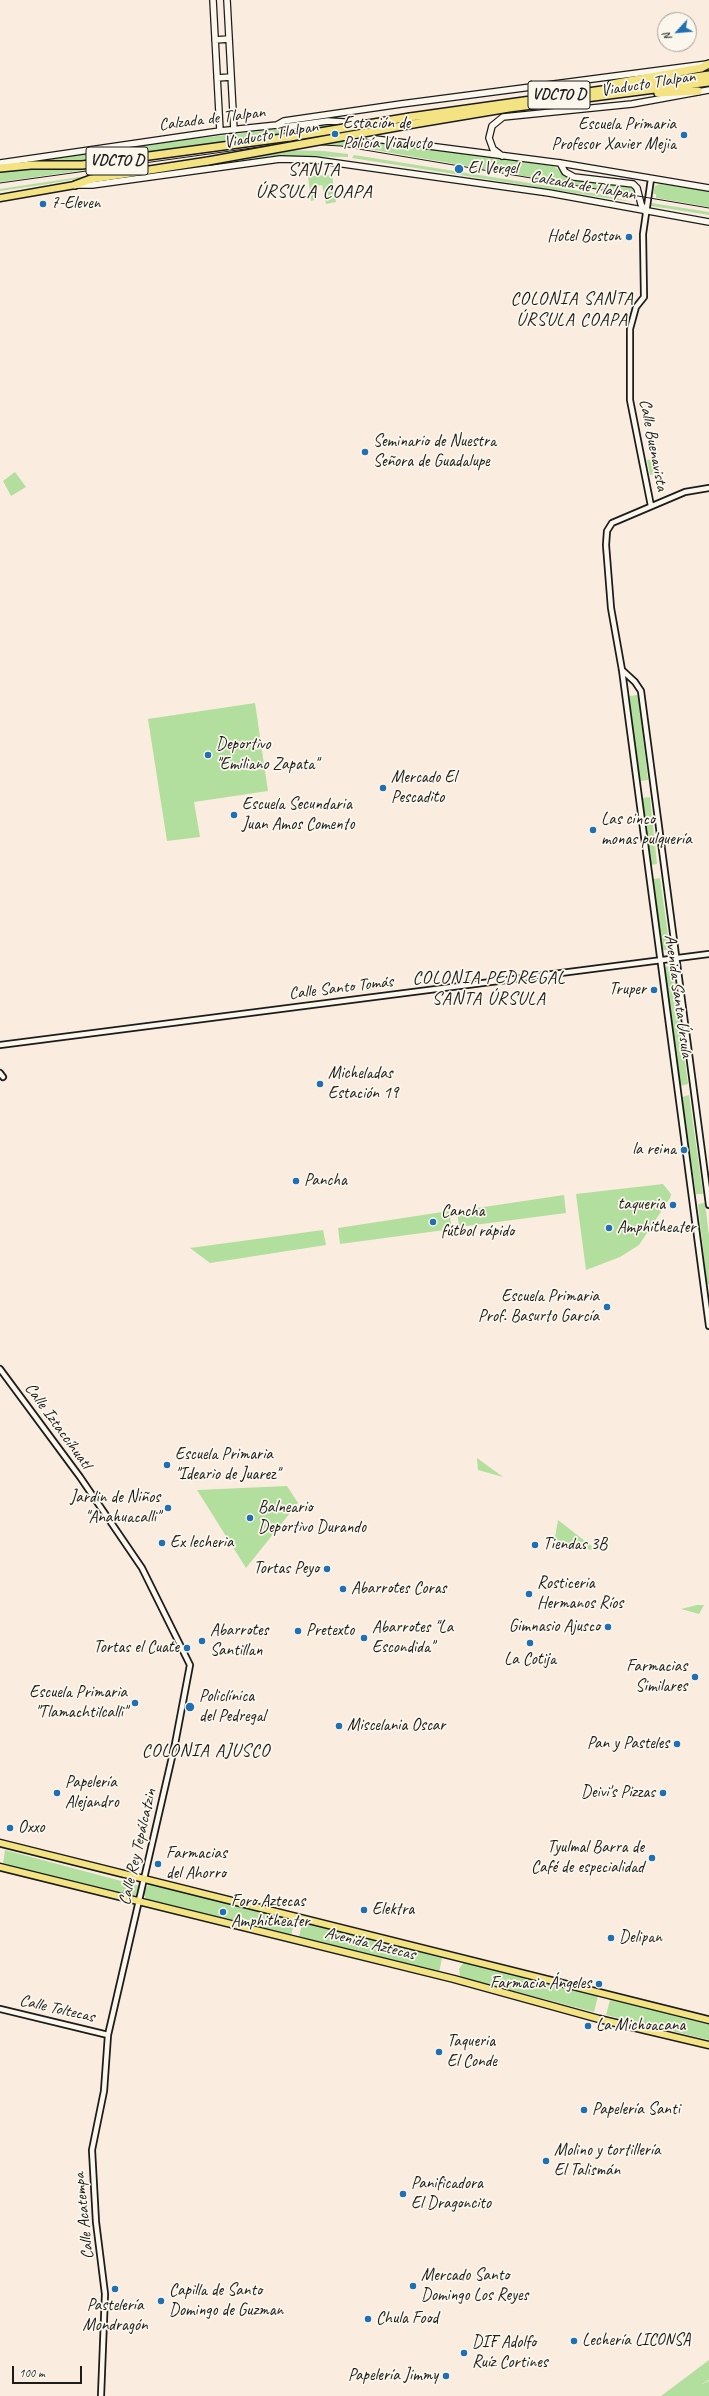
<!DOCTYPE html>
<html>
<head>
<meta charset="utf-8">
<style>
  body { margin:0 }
  #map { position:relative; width:709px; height:2396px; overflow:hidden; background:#faecdf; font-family:Caveat,sans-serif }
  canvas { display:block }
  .north { position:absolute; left:657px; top:12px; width:40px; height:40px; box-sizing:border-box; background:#fbf7ec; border:1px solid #a29f99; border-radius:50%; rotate:244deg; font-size:11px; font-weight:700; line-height:16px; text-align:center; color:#1c1c1c }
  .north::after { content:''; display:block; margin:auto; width:14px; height:18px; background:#1f6fb2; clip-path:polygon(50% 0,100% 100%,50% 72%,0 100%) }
  .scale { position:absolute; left:12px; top:2366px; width:70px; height:18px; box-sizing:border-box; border:2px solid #1c1c1c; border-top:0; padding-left:5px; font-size:12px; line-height:14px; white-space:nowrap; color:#1c1c1c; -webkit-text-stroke:3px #fbf7ec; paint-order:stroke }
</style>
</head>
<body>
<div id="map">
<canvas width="709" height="2396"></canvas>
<div class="north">N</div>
<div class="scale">100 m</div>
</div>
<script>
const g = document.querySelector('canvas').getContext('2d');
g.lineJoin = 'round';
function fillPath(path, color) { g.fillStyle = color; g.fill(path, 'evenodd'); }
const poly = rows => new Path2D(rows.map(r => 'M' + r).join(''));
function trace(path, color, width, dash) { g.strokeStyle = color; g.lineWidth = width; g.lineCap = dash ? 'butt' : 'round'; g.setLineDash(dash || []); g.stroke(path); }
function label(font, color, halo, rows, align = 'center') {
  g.font = font + ' Caveat,sans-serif'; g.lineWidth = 3.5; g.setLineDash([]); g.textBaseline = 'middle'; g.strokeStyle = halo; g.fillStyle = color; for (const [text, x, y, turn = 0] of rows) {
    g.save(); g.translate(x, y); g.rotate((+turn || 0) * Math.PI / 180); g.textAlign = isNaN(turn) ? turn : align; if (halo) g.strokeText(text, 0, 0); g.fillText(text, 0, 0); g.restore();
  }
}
fillPath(poly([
  [323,124,344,126,344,136,354,136,353,147,290,142,290,134,75,164,18,163,191,139],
  [362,136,375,142,553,166,574,179,595,183,621,184,633,187,635,190,633,195,363,148],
  [218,150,121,165,0,182,0,171,33,168,76,169],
  [280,150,323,151,348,154,348,157,272,156,209,164],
  [354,155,598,194,632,202,352,158],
  [146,167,42,185,0,191,0,189],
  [332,175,336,202,326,204,322,185,314,186,317,199,311,201,308,176],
  [660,184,709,191,709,207,656,198,656,194,653,194,655,186],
  [651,203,709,212,709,215,651,206],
  [653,459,656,474,650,475,647,460],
  [15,472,26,487,11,496,3,481],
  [638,695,648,780,640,781,629,696],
  [255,703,268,791,194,802,200,837,167,841,148,719],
  [650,797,657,864,650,865,642,798],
  [660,878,670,950,662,950,653,879],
  [672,965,688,1084,680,1086,665,967],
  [689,1095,703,1194,696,1194,682,1097],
  [663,1184,671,1194,670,1198,639,1245,620,1257,586,1270,576,1194],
  [564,1195,566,1213,459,1227,457,1211],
  [705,1203,709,1236,709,1284,707,1285,698,1204],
  [449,1211,452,1229,340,1244,338,1228],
  [323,1230,326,1245,210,1263,190,1248],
  [477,1458,503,1477,478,1470],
  [287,1486,298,1503,246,1568,197,1490],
  [558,1520,585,1541,598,1551,554,1543],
  [697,1605,704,1605,699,1614,681,1609],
  [5,1850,140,1886,139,1898,3,1864],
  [149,1885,295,1919,291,1936,146,1899,142,1891],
  [303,1920,442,1958,439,1973,299,1937],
  [464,1962,598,1996,594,2012,460,1977,459,1969],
  [610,2000,709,2023,709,2040,606,2015],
  [709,2360,709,2380,700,2385,709,2381,709,2396,661,2396]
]), '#b2df9d');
const tertiary = poly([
  [651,179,643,234,644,297,636,307,630,329,630,400,651,506],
  [709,488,685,492,612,523,607,531,606,545,611,608,622,670,709,1326],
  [622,670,635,682,641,691,709,1205],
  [0,1045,709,954],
  [0,1073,3,1077],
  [0,1369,80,1477,142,1568,190,1665,175,1744,108,2035,104,2091,92,2150,96,2222,105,2294,101,2396],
  [0,2009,108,2035]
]);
const secondary = poly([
  [213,0,220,131],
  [227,0,234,130],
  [215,40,229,39],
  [217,78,231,77],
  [277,125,284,121,401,104,707,64],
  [502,156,493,149,489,138,492,126,503,117,632,104,709,90],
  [0,163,220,131,277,125,284,127,328,121,344,122,356,131,375,139,560,163,709,188],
  [560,163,565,172,574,177,633,184,637,188,641,204,645,211],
  [78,185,92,185,280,159,315,160,549,193,709,222]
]);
const primary = poly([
  [0,1843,709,2020],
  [0,1867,454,1979,599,2019,709,2045]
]);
const trunk = poly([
  [0,198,75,185]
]);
const motorway = poly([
  [612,84,701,68,709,64],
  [658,93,698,91],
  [410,117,709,75],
  [413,124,509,108,709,82],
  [0,168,31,165,82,165,290,137],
  [75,185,91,179,208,161]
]);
trace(tertiary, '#1c1c1c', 8);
trace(secondary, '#1c1c1c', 8);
trace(primary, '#1c1c1c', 9);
trace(trunk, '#1c1c1c', 9);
trace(motorway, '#1c1c1c', 10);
trace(tertiary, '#fbf7ec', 4.5);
trace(secondary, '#fbf7ec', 5.5);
trace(primary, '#f4e382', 6);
trace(trunk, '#f4e382', 6);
trace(motorway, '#f4e382', 7);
trace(poly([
  [0,183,288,143,341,146,709,208]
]), '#1c1c1c', 1);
const motorwayBridge = poly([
  [290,137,410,117],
  [208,161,413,124]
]);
trace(motorwayBridge, '#1c1c1c', 10, []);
trace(motorwayBridge, '#f4e382', 7);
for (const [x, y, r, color] of [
  [335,134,4,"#1f6fb2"],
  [684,135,4,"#1f6fb2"],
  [459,169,5,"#1f6fb2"],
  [43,204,4,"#1f6fb2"],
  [629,237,4,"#1f6fb2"],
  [365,452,4,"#1f6fb2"],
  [208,755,4,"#1f6fb2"],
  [383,788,4,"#1f6fb2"],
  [234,815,4,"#1f6fb2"],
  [593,830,4,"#1f6fb2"],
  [654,990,4,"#1f6fb2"],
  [320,1084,4,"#1f6fb2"],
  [684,1150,4,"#1f6fb2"],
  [296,1181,4,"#1f6fb2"],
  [673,1205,4,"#1f6fb2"],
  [433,1222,4,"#1f6fb2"],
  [609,1228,4,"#1f6fb2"],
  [607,1307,4,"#1f6fb2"],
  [167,1465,4,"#1f6fb2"],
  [168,1508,4,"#1f6fb2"],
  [250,1518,4,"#1f6fb2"],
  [162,1543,4,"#1f6fb2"],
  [535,1545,4,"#1f6fb2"],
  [327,1569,4,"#1f6fb2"],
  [343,1589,4,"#1f6fb2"],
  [529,1594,4,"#1f6fb2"],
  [608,1627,4,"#1f6fb2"],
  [298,1631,4,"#1f6fb2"],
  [364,1638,4,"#1f6fb2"],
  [202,1641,4,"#1f6fb2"],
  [530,1643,4,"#1f6fb2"],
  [187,1648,4,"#1f6fb2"],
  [695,1677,4,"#1f6fb2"],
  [135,1703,4,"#1f6fb2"],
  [190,1707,5,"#1f6fb2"],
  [339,1726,4,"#1f6fb2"],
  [677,1744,4,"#1f6fb2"],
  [57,1793,4,"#1f6fb2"],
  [663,1793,4,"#1f6fb2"],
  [10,1828,4,"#1f6fb2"],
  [652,1858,4,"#1f6fb2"],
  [158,1864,4,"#1f6fb2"],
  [364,1910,4,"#1f6fb2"],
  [223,1912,4,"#1f6fb2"],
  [611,1938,4,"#1f6fb2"],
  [599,1984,4,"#1f6fb2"],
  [588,2026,4,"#1f6fb2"],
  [439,2052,4,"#1f6fb2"],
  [584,2110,4,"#1f6fb2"],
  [546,2161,4,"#1f6fb2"],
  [403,2194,4,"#1f6fb2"],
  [413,2286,4,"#1f6fb2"],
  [115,2289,4,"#1f6fb2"],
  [161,2301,4,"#1f6fb2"],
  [368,2319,4,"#1f6fb2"],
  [574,2341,4,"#1f6fb2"],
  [464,2353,4,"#1f6fb2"],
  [446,2376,4,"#1f6fb2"]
]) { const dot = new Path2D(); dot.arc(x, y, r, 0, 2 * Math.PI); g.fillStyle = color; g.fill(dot); trace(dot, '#fbf7ec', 1.5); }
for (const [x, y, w] of [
  [559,95,62],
  [117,161,62]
]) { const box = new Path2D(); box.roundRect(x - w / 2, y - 14, w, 28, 3); g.fillStyle = '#fbf7ec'; g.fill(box); trace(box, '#1c1c1c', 1); }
label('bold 16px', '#1c1c1c', null, [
  ["VDCTO D",559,95],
  ["VDCTO D",117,161]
]);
label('17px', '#1c1c1c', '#fbf7ec', [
  ["Viaducto Tlalpan",648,84,-9],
  ["Calzada de Tlalpan",212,119,-7],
  ["Viaducto Tlalpan",271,135,-10],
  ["Calzada de Tlalpan",583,186,10],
  ["Calle Buenavista",653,445,79],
  ["Calle Santo Tomás",341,988,-7],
  ["Avenida Santa Úrsula",678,996,82],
  ["Calle Iztaccíhuatl",58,1426,54],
  ["Calle Rey Tepálcatzin",138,1847,-77],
  ["Avenida Aztecas",370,1944,14],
  ["Calle Toltecas",57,2009,13],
  ["Calle Acatempa",84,2216,-96]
]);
label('17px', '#1c1c1c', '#fbf7ec', [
  ["Estación de",343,124],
  ["Policía Viaducto",343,144],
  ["Escuela Primaria",676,125,"right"],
  ["Profesor Xavier Mejia",676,145,"right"],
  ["El Vergel",468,169],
  ["7-Eleven",51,204],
  ["Hotel Boston",621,237,"right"],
  ["Seminario de Nuestra",373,442],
  ["Señora de Guadalupe",373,462],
  ["Deportivo",216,745],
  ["\"Emiliano Zapata\"",216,765],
  ["Mercado El",391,778],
  ["Pescadito",391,798],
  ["Escuela Secundaria",242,805],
  ["Juan Amos Comento",242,825],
  ["Las cinco",601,820],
  ["monas pulquería",601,840],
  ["Truper",646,990,"right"],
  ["Micheladas",328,1074],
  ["Estación 19",328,1094],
  ["la reina",676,1150,"right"],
  ["Pancha",304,1181],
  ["taqueria",665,1205,"right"],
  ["Cancha",441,1212],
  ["fútbol rápido",441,1232],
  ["Amphitheater",617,1228],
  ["Escuela Primaria",599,1297,"right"],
  ["Prof. Basurto García",599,1317,"right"],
  ["Escuela Primaria",175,1455],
  ["\"Ideario de Juarez\"",175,1475],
  ["Jardin de Niños",160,1498,"right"],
  ["\"Anahuacalli\"",160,1518,"right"],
  ["Balneario",258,1508],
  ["Deportivo Durando",258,1528],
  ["Ex lecheria",170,1543],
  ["Tiendas 3B",543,1545],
  ["Tortas Peyo",319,1569,"right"],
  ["Rosticeria",537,1584],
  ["Hermanos Ríos",537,1604],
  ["Abarrotes Coras",351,1589],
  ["Gimnasio Ajusco",600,1627,"right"],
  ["Abarrotes \"La",372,1628],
  ["Escondida\"",372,1648],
  ["Abarrotes",210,1631],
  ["Santillan",210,1651],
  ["Pretexto",306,1631],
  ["Tortas el Cuate",179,1648,"right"],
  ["La Cotija",530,1660,"center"],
  ["Farmacias",687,1667,"right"],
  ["Similares",687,1687,"right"],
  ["Escuela Primaria",127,1693,"right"],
  ["\"Tlamachtilcalli\"",127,1713,"right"],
  ["Policlínica",199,1697],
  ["del Pedregal",199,1717],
  ["Miscelania Oscar",347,1726],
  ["Pan y Pasteles",669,1744,"right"],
  ["Papelería",65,1783],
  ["Alejandro",65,1803],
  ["Deivi's Pizzas",655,1793,"right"],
  ["Oxxo",18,1828],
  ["Tyulmal Barra de",644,1848,"right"],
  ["Café de especialidad",644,1868,"right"],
  ["Farmacias",166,1854],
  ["del Ahorro",166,1874],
  ["Foro Aztecas",231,1902],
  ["Amphitheater",231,1922],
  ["Elektra",372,1910],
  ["Delipan",619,1938],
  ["Farmacia Ángeles",591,1984,"right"],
  ["La Michoacana",596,2026],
  ["Taqueria",447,2042],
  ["El Conde",447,2062],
  ["Papelería Santi",592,2110],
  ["Molino y tortillería",554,2151],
  ["El Talismán",554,2171],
  ["Panificadora",411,2184],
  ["El Dragoncito",411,2204],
  ["Mercado Santo",421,2276],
  ["Domingo Los Reyes",421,2296],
  ["Capilla de Santo",169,2291],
  ["Domingo de Guzman",169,2311],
  ["Pastelería",115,2306,"center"],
  ["Mondragón",115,2326,"center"],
  ["Chula Food",376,2319],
  ["Lechería LICONSA",582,2341],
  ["DIF Adolfo",472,2343],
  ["Ruíz Cortines",472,2363],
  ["Papelería Jimmy",438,2376,"right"]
], 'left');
g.letterSpacing = '1px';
label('18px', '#1c1c1c', '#fbf7ec', [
  ["COLONIA SANTA",572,299],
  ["ÚRSULA COAPA",572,320],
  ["COLONIA PEDREGAL",489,978],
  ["SANTA ÚRSULA",489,999],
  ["COLONIA AJUSCO",206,1751]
]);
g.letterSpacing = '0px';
g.letterSpacing = '1px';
label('19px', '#1c1c1c', '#fbf7ec', [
  ["SANTA",314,170],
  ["ÚRSULA COAPA",314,192]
]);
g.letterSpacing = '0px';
</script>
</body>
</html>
